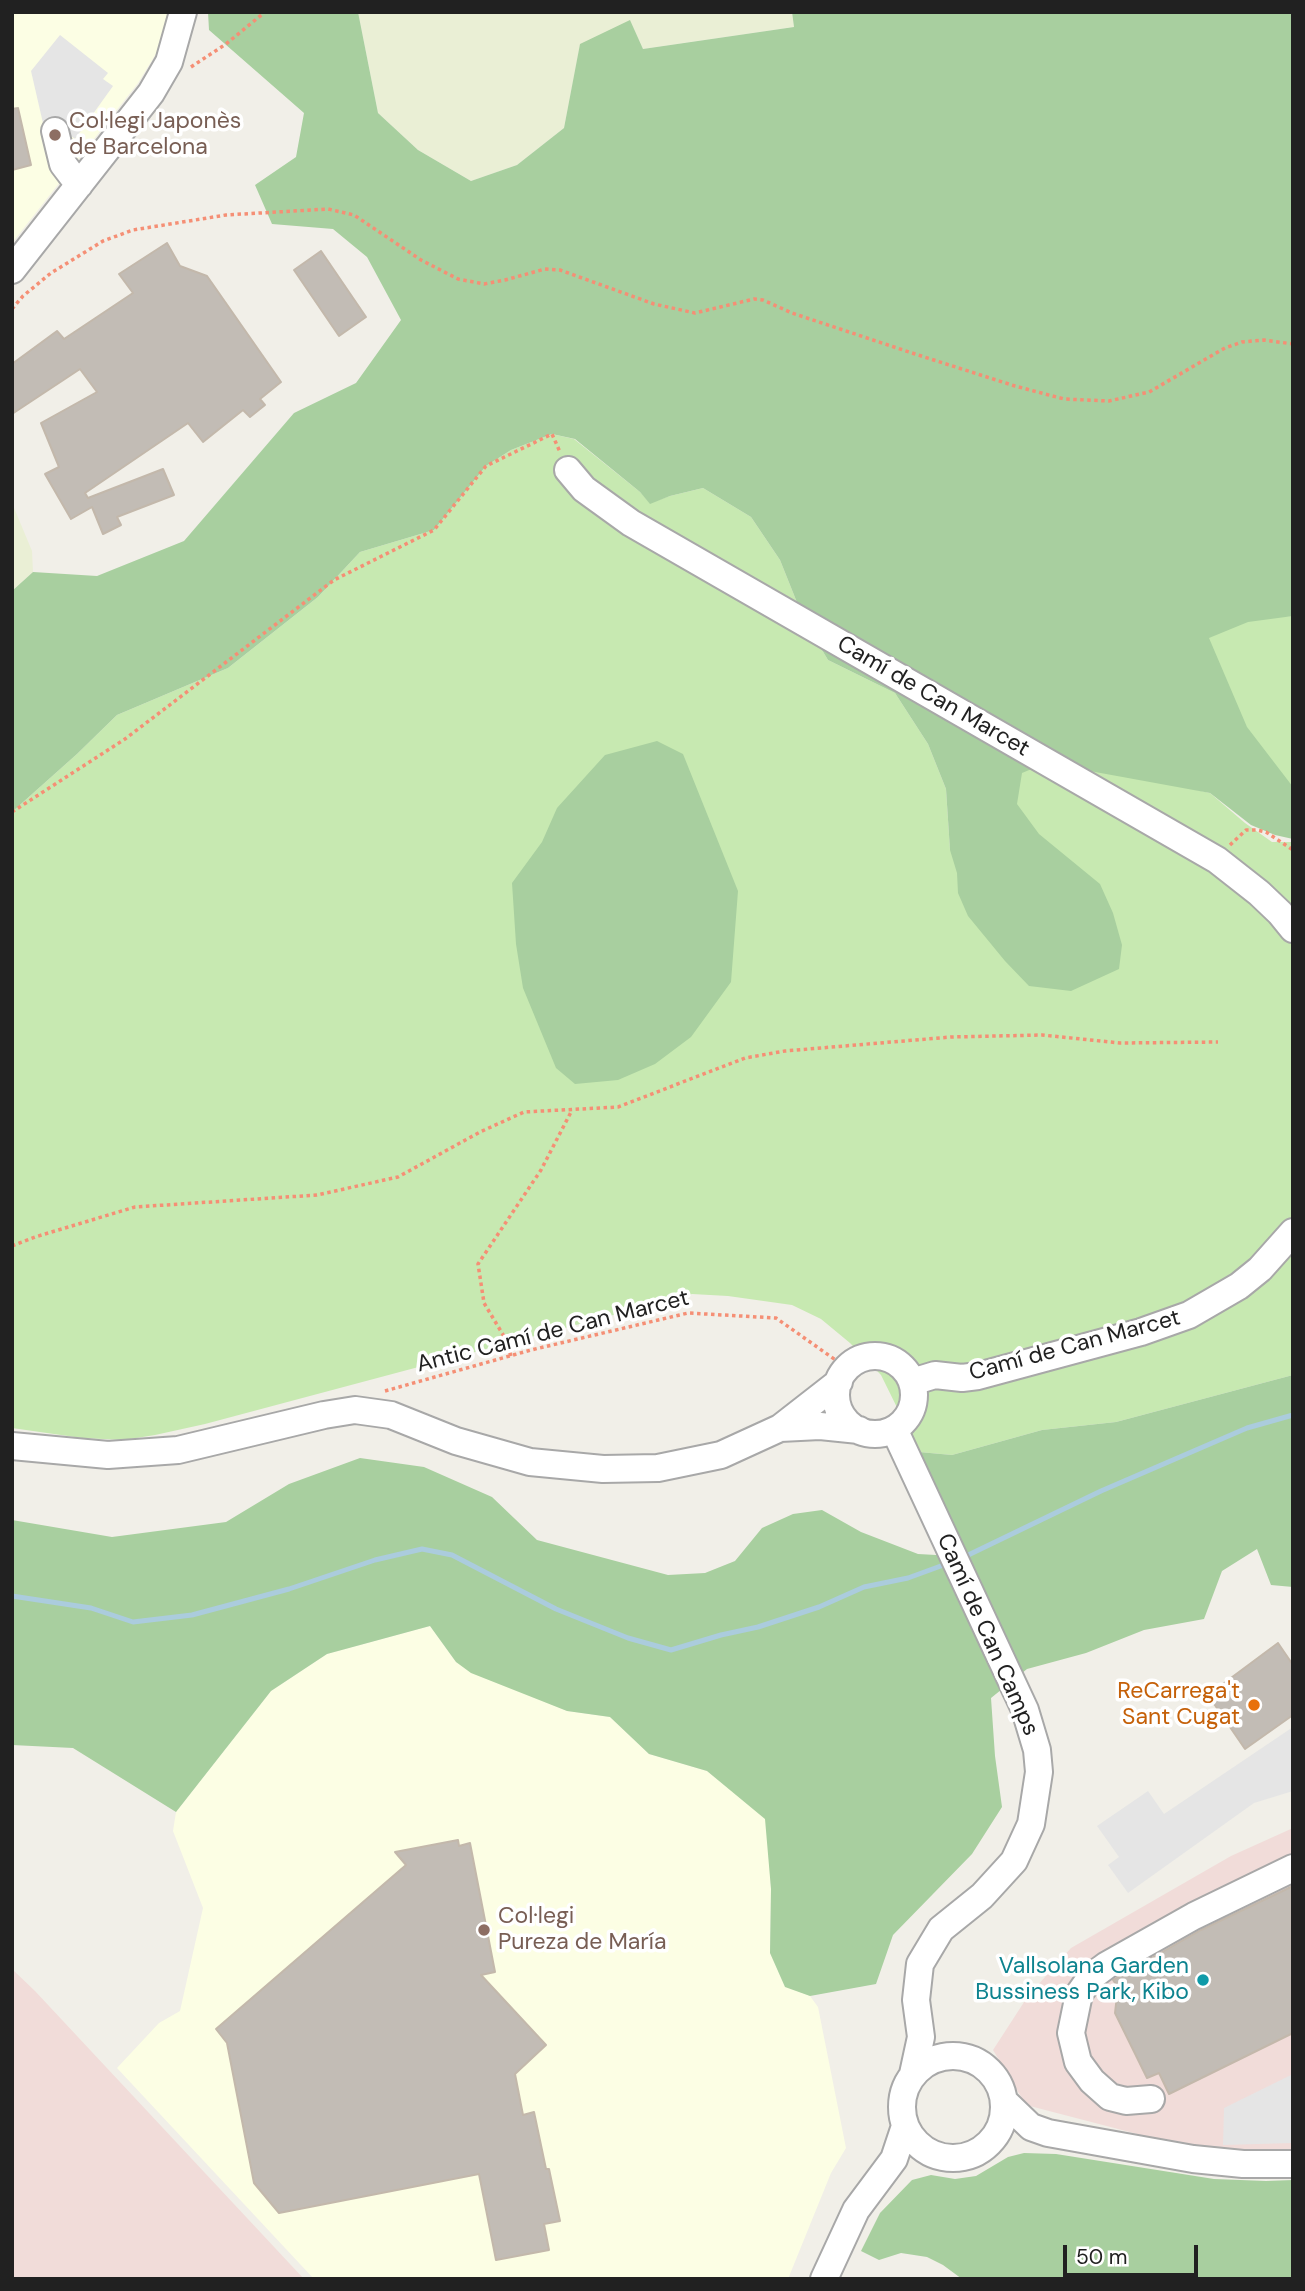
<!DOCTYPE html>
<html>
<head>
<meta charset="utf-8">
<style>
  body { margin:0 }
  #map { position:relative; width:1305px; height:2291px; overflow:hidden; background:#f1efe8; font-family:"DM Sans",sans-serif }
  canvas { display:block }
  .frame { position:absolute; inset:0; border:14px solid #212121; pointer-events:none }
  .scale { position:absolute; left:1063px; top:2245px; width:135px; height:32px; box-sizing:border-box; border:4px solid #212121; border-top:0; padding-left:9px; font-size:21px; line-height:24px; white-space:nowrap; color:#212121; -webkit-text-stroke:5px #fff; paint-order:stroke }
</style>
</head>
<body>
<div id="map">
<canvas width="1305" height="2291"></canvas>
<div class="frame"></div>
<div class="scale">50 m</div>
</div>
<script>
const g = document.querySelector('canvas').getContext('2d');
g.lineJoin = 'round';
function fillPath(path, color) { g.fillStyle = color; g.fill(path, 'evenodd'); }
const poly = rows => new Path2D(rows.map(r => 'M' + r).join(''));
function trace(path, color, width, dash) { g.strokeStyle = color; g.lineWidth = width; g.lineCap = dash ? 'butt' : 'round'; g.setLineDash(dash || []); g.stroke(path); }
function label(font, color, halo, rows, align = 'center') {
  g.font = font + ' "DM Sans",sans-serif'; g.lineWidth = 7; g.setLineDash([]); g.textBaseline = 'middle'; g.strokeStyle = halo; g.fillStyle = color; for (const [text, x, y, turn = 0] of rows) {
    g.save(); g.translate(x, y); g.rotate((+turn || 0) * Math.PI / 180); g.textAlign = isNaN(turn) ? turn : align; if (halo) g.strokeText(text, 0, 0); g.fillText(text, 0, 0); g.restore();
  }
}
fillPath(poly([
  [1293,1828,1293,2150,1195,2149,1026,2105,993,2050,1028,1996,1071,1948,1231,1856],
  [12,1969,35,1991,304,2279,12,2279]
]), '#f1dcd9');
fillPath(poly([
  [12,12,171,12,157,52,138,83,12,243],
  [430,1626,456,1662,567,1711,610,1717,649,1754,707,1771,766,1819,771,1889,770,1953,785,1986,810,1996,818,2007,846,2148,831,2173,788,2279,314,2279,117,2068,159,2023,180,2011,203,1908,173,1831,176,1812,271,1691,327,1654]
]), '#fcfee4');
fillPath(poly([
  [358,12,792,12,794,27,643,49,630,21,580,45,564,128,517,165,471,181,418,150,378,113],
  [12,503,32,551,33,572,12,591]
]), '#eaefd5');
fillPath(poly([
  [552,434,574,439,640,492,650,503,670,496,703,488,751,517,780,560,804,620,828,660,895,693,928,744,946,789,950,850,998,834,1026,751,1210,793,1245,823,1272,842,1293,842,1293,1375,1116,1422,1042,1430,952,1455,919,1452,881,1375,850,1343,821,1319,792,1305,728,1296,692,1294,205,1424,155,1435,124,1440,82,1438,12,1428,12,812,77,754,117,715,228,668,318,597,360,552,434,530,486,466,511,450],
  [1293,616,1293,797,1175,620]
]), '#c7e9b1');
fillPath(poly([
  [208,12,358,12,378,113,418,150,471,181,517,165,564,128,580,44,630,20,643,49,794,27,792,12,1293,12,1293,616,1248,622,1209,638,1247,727,1293,787,1293,839,1275,835,1251,825,1210,793,1046,763,1022,773,1017,804,1039,834,1100,884,1113,913,1122,945,1119,969,1071,991,1029,986,1005,961,968,916,958,893,957,873,950,850,946,789,928,744,895,693,828,660,804,620,780,560,751,517,703,488,670,496,650,504,640,492,575,439,552,434,511,450,486,466,434,530,360,552,318,597,228,668,117,715,77,754,12,812,12,591,33,572,97,576,184,541,294,413,356,383,401,320,367,257,333,229,272,224,255,185,296,157,304,113,209,30],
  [657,741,683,754,738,891,731,982,691,1037,655,1064,618,1080,575,1084,556,1068,523,988,516,944,512,883,542,842,557,808,605,755],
  [1293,1375,1293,1587,1271,1585,1257,1549,1222,1571,1204,1619,1144,1630,1086,1653,1027,1669,991,1698,995,1756,1002,1807,972,1854,893,1935,876,1984,810,1996,785,1987,770,1953,771,1889,765,1819,707,1771,649,1754,610,1717,567,1711,471,1673,456,1662,430,1626,327,1654,271,1691,176,1812,73,1748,12,1745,12,1520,112,1537,226,1522,289,1484,360,1458,424,1467,492,1497,537,1540,668,1575,705,1573,735,1561,762,1528,793,1514,822,1510,861,1532,918,1554,954,1556,963,1551,919,1452,952,1455,1042,1430,1116,1422],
  [1024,2153,1056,2154,1214,2179,1266,2181,1293,2180,1293,2279,962,2279,943,2265,927,2257,901,2253,879,2260,861,2251,880,2213,912,2180,931,2175,955,2179,976,2176,1008,2157]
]), '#a8cf9f');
fillPath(poly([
  [60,35,108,73,103,79,113,86,75,139,67,133,54,171,31,71],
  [1293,1727,1293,1791,1254,1803,1128,1893,1108,1865,1119,1857,1097,1826,1148,1791,1164,1814],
  [1293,2074,1293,2143,1223,2145,1224,2108]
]), '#e5e5e5');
trace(poly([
  [962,1558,1101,1491,1247,1428,1293,1415],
  [12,1596,91,1608,133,1622,192,1615,289,1589,375,1560,422,1549,452,1555,556,1609,628,1638,671,1650,721,1635,758,1627,819,1607,864,1587,908,1578,949,1563]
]), '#abccdd', 5);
const building = poly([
  [18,108,31,165,12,170,12,109,18,108],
  [167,243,180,266,207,276,281,382,260,399,265,405,250,417,243,410,203,442,188,423,85,493,88,498,163,469,174,495,117,517,121,525,103,534,92,507,71,519,45,474,59,467,41,423,97,392,80,369,12,414,12,364,57,331,64,339,133,293,119,274,167,243],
  [321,251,366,317,339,336,294,270,321,251],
  [1278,1643,1293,1665,1293,1715,1245,1749,1208,1695,1278,1643],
  [458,1840,459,1846,470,1843,495,1972,481,1975,546,2045,515,2074,523,2115,534,2112,546,2169,549,2169,560,2221,544,2224,549,2250,496,2260,479,2174,279,2213,254,2183,227,2043,216,2029,406,1865,395,1852,458,1840],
  [1293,1886,1293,2033,1169,2094,1159,2073,1147,2078,1115,2013,1118,1987,1113,1980,1201,1930,1293,1886]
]);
fillPath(building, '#c2bcb5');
trace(building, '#c3b8ab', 2);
const minor = poly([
  [55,131,63,164,79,185],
  [12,270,151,93,169,62,183,12],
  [568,470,584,489,631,523,1217,860,1259,893,1280,913,1293,929],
  '836 1395a39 39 0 1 1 78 0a39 39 0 1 1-78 0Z',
  [912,1382,935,1375,962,1378,978,1376,1141,1332,1189,1315,1239,1286,1260,1269,1293,1232],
  [780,1428,820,1426,859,1430],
  [894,1429,1025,1710,1037,1750,1039,1772,1031,1824,1014,1861,982,1896,941,1929,920,1964,916,2000,921,2037,913,2074],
  [12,1446,108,1455,178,1450,324,1415,355,1410,391,1415,456,1441,530,1462,603,1469,658,1468,721,1455,780,1428,839,1382],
  '902 2107a51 51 0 1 1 102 0a51 51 0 1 1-102 0Z',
  [1151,2099,1126,2101,1110,2097,1092,2081,1078,2062,1071,2033,1079,1994,1091,1977,1107,1965,1194,1916,1293,1868],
  [1004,2101,1031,2127,1048,2133,1193,2159,1243,2164,1293,2164],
  [824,2279,856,2210,894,2159,905,2126]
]);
trace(minor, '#a8a8a8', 30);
trace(poly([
  [191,67,226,44,265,12],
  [12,309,23,296,51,273,103,241,133,230,226,215,328,209,354,215,421,260,458,279,484,284,505,280,545,269,560,270,654,304,695,313,754,299,763,300,792,313,915,354,1015,386,1064,399,1109,401,1149,392,1225,348,1242,342,1264,340,1293,344],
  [12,812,125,739,334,580,434,530,486,466,552,434,560,452],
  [1230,845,1246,830,1257,830,1266,832,1293,850],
  [12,1246,35,1237,135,1207,317,1195,398,1177,480,1132,524,1112,618,1107,745,1058,785,1051,951,1037,1042,1035,1120,1043,1218,1042],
  [511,1356,505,1338,484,1303,478,1264,541,1170,571,1112],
  [385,1391,531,1350,688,1313,776,1318,837,1361]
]), '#f58f75', 3.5, [3.5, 3.5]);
trace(minor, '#fff', 26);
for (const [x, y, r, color] of [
  [55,135,7,"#8d6e63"],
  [1254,1705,7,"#e8710a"],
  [484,1930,7,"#8d6e63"],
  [1203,1980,7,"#0f9aa8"]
]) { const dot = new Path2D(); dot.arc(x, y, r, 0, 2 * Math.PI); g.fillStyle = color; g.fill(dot); trace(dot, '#fff', 2.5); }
label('23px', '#785e54', '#fff', [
  ["Col·legi Japonès",69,122],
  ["de Barcelona",69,148],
  ["Col·legi",498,1917],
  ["Pureza de María",498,1943]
], 'left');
label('23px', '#212121', '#fff', [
  ["Camí de Can Marcet",933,697,30],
  ["Antic Camí de Can Marcet",553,1332,-14],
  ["Camí de Can Marcet",1075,1346,-15],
  ["Camí de Can Camps",987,1635,66]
]);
label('23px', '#c56008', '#fff', [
  ["ReCarrega't",1240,1692],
  ["Sant Cugat",1240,1718]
], 'right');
label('23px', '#0d838f', '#fff', [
  ["Vallsolana Garden",1189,1967],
  ["Bussiness Park, Kibo",1189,1993]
], 'right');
</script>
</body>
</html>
